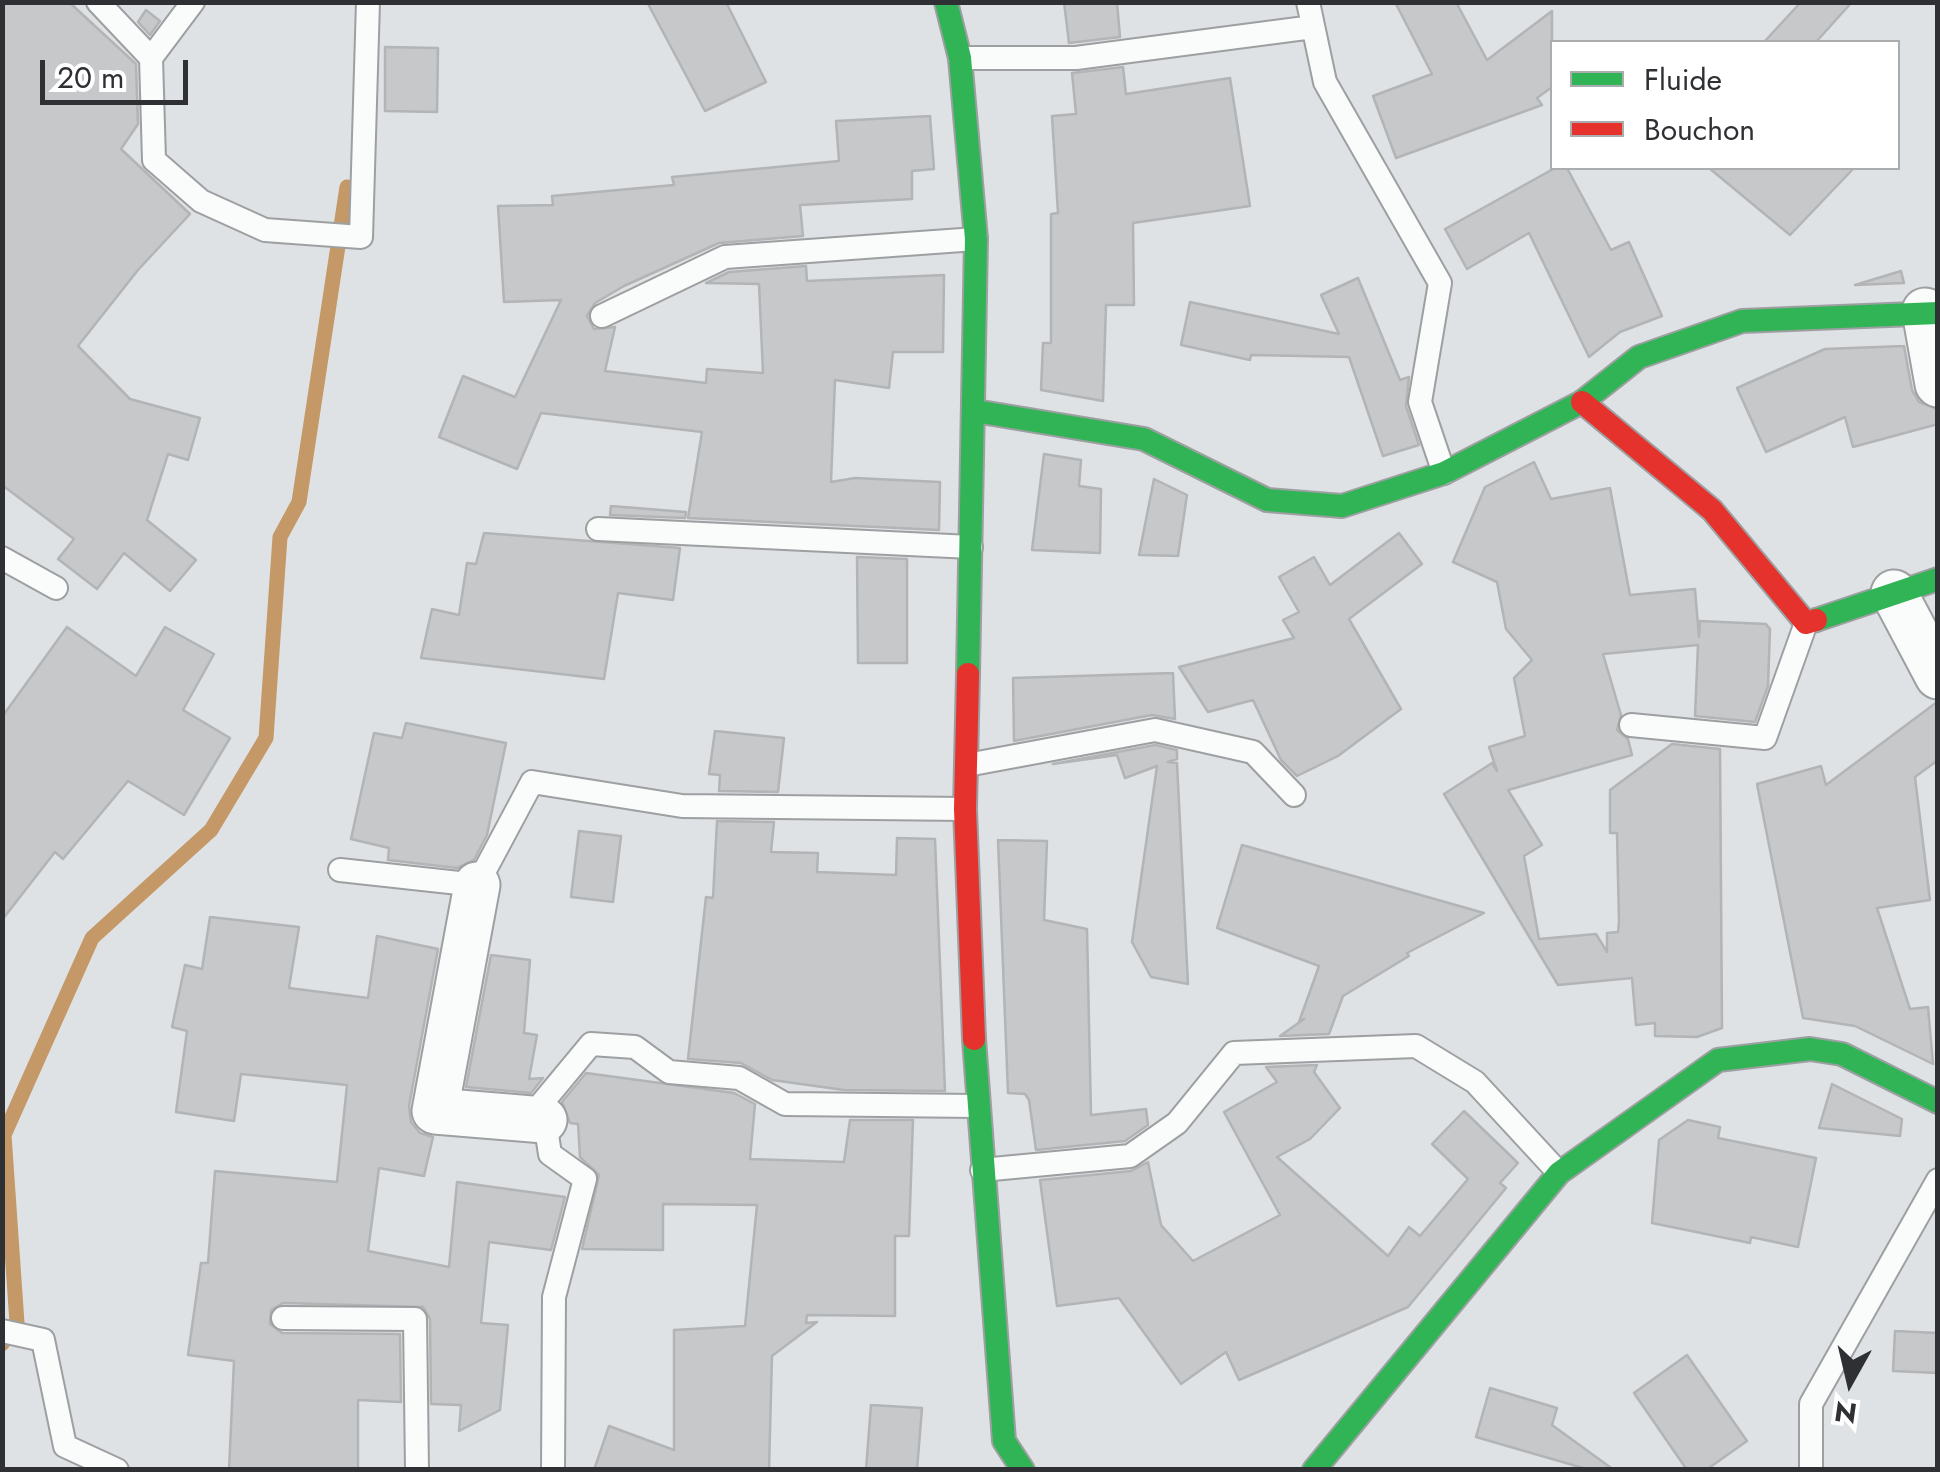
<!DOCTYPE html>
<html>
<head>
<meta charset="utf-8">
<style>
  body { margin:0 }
  #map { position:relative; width:1940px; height:1472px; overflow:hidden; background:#dfe2e5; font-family:Jost,sans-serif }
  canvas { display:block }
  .frame { position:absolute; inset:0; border:5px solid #2e3033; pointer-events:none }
  .legend { position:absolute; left:1550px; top:40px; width:350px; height:130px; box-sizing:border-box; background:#fff; border:2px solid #abacad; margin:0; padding:12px 18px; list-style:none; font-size:30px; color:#2e3033 }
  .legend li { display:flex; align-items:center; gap:20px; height:50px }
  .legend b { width:50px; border:2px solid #abacad }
  .north { position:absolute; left:1800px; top:1332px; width:100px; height:100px; -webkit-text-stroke:8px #fff; paint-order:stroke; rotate:188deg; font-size:28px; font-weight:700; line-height:40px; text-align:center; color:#2e3033 }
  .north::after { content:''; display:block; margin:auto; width:35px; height:45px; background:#2e3033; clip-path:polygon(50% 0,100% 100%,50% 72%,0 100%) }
  .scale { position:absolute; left:40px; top:60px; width:148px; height:45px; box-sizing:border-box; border:5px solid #2e3033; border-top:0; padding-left:12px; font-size:30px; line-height:35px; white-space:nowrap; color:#2e3033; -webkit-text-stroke:8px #fff; paint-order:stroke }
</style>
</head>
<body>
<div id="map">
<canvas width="1940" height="1472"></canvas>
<div class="frame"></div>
<ul class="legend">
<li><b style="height:12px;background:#30b455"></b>Fluide</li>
<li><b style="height:12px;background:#e5322d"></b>Bouchon</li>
</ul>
<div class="north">N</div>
<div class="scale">20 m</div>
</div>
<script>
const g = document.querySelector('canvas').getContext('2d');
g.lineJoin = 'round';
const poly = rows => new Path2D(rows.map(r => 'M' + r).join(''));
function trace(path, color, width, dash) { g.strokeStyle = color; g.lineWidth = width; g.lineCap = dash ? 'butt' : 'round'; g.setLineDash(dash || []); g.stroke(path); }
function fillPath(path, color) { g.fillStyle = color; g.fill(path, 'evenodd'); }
trace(poly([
  [2,1344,17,1323,4,1135,92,938,211,830,266,738,280,537,299,502,347,187]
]), '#c49867', 15);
const building = poly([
  [2,2,69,2,136,64,138,124,121,149,190,214,138,270,78,346,130,399,200,418,188,460,168,454,147,520,196,560,170,591,124,553,97,589,58,559,74,539,2,485,2,2],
  [647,2,726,2,766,82,705,111,647,2],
  [1064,2,1117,2,1120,37,1069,43,1064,2],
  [1395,2,1456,2,1487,60,1552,11,1552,87,1537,98,1542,105,1396,158,1373,96,1432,74,1395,2],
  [1801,2,1852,2,1816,42,1764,42,1801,2],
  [146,10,160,21,150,35,138,22,146,10],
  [385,47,438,48,437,112,385,111,385,47],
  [1123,67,1126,94,1230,78,1250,206,1133,223,1134,305,1106,305,1103,401,1041,390,1043,343,1051,343,1051,214,1058,213,1052,116,1076,114,1072,73,1123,67],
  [930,116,934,169,912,171,912,199,800,205,803,236,719,243,624,286,595,303,587,316,594,329,615,327,605,371,706,383,707,369,763,373,759,284,706,283,729,272,806,266,807,281,944,275,943,352,893,352,889,388,835,380,831,482,855,478,940,482,939,530,688,518,702,432,541,413,517,469,439,437,463,376,515,397,561,300,504,302,498,206,553,205,552,196,674,185,672,177,839,161,836,121,930,116],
  [1555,168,1567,168,1611,250,1629,242,1662,316,1620,332,1589,357,1529,233,1467,269,1445,229,1555,168],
  [1709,168,1854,168,1790,235,1709,168],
  [1901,271,1904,283,1855,285,1901,271],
  [1358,278,1400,380,1409,377,1406,406,1419,445,1383,456,1349,357,1251,355,1250,360,1181,345,1190,302,1339,334,1321,295,1358,278],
  [1904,346,1912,390,1919,402,1937,409,1938,424,1853,447,1845,417,1766,452,1737,388,1825,349,1904,346],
  [1044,454,1081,460,1079,486,1101,489,1100,553,1032,550,1044,454],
  [1534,462,1551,499,1610,488,1630,595,1695,589,1699,637,1700,621,1766,624,1770,629,1768,686,1755,722,1695,716,1698,645,1603,654,1621,715,1617,730,1628,739,1632,755,1508,790,1542,845,1524,856,1539,939,1596,934,1607,952,1607,933,1618,932,1619,922,1617,833,1610,833,1610,790,1672,744,1720,749,1722,1028,1697,1037,1655,1036,1655,1023,1636,1025,1632,978,1558,985,1444,794,1492,763,1497,771,1489,747,1525,736,1514,678,1532,660,1506,629,1497,582,1453,562,1485,487,1534,462],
  [1154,479,1187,495,1178,556,1139,555,1154,479],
  [611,506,686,512,685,518,610,515,611,506],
  [484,533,680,548,673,600,618,593,604,679,421,658,432,609,459,615,467,563,476,564,484,533],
  [1399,533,1422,564,1349,619,1401,709,1338,756,1297,776,1281,760,1253,700,1208,712,1179,667,1294,638,1283,620,1299,612,1279,577,1314,557,1330,585,1399,533],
  [857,557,907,559,907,663,858,663,857,557],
  [67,627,136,676,165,627,214,654,183,710,230,738,184,815,128,781,63,859,55,852,2,920,2,717,67,627],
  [1173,673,1175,719,1152,715,1014,741,1013,678,1173,673],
  [1937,702,1938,760,1915,777,1930,900,1877,908,1910,1009,1928,1007,1933,1064,1855,1026,1803,1018,1757,784,1821,766,1826,785,1937,702],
  [406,723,506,743,487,835,474,860,457,868,388,860,389,848,351,839,374,733,402,738,406,723],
  [715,731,784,738,778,792,719,791,720,775,709,774,715,731],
  [1155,745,1177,750,1177,759,1168,762,1177,763,1188,984,1151,977,1132,942,1157,766,1125,778,1117,755,1053,764,1155,745],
  [717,821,774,822,771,852,818,853,817,872,896,875,897,838,935,839,945,1091,844,1090,772,1080,741,1063,688,1059,706,897,713,898,717,821],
  [579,831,621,836,613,902,571,897,579,831],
  [998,840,1047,841,1044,920,1087,929,1091,1115,1146,1109,1148,1125,1125,1141,1036,1150,1029,1100,1025,1094,1008,1093,998,840],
  [1242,845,1357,877,1484,913,1407,953,1409,956,1343,996,1329,1034,1280,1036,1304,1019,1299,1022,1319,966,1217,928,1242,845],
  [210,917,299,927,289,988,368,998,377,936,438,949,409,1106,411,1122,420,1133,433,1137,424,1176,379,1168,368,1251,449,1267,457,1182,565,1197,551,1250,489,1242,481,1323,508,1325,500,1410,459,1431,461,1405,431,1404,430,1319,423,1307,283,1303,271,1310,270,1324,282,1333,400,1334,401,1402,358,1400,358,1470,229,1470,234,1361,188,1355,201,1263,208,1263,215,1171,337,1182,347,1085,241,1074,234,1121,176,1112,187,1031,172,1027,185,965,202,969,210,917],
  [491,955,530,960,524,1033,537,1035,529,1079,543,1078,531,1093,466,1087,491,955],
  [1317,1065,1314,1072,1340,1108,1310,1139,1277,1157,1388,1256,1409,1227,1420,1236,1468,1179,1432,1144,1464,1111,1518,1163,1500,1183,1506,1188,1408,1307,1239,1380,1226,1352,1181,1384,1119,1298,1057,1306,1040,1180,1131,1171,1148,1162,1161,1225,1193,1261,1280,1215,1224,1112,1277,1082,1266,1067,1317,1065],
  [586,1073,734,1093,755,1104,750,1159,844,1162,850,1120,913,1120,909,1236,895,1236,895,1316,807,1315,806,1323,817,1322,772,1356,769,1470,594,1470,609,1426,674,1450,674,1330,745,1326,757,1205,663,1204,663,1250,582,1249,599,1175,580,1157,578,1124,570,1123,562,1102,586,1073],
  [1832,1084,1902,1119,1900,1136,1819,1128,1832,1084],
  [1688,1120,1720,1127,1718,1138,1816,1158,1798,1247,1751,1237,1750,1243,1652,1223,1659,1140,1688,1120],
  [1895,1331,1938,1333,1938,1373,1893,1371,1895,1331],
  [1687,1355,1747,1441,1706,1470,1687,1470,1634,1393,1687,1355],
  [1490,1388,1557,1408,1552,1425,1614,1470,1590,1470,1476,1437,1490,1388],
  [871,1405,922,1408,917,1470,866,1470,871,1405]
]);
fillPath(building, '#c6c8ca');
trace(building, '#b2b4b6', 2.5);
const lane = poly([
  [98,2,151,58,154,160,201,201,265,230,361,237,368,2],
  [1308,2,1325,82,1440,283,1420,402,1444,473],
  [151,58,193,2],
  [960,58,1076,58,1313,27],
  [602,316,725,257,976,239],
  [598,529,971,547],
  [2,558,56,588],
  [1631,725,1765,738,1806,623],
  [967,765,1155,730,1253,752,1294,795],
  [340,870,477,885,532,782,682,806,965,809],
  [982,1170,1130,1156,1177,1123,1234,1053,1416,1046,1475,1082,1559,1173],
  [283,1318,415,1319,417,1470],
  [2,1331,43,1340,65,1446,117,1470],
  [553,1470,554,1297,585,1179,550,1154,542,1103,591,1044,635,1047,669,1072,739,1078,785,1104,977,1106],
  [1811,1470,1811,1404,1938,1180]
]);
const street = poly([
  [1925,311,1938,384],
  [1894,593,1938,676],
  [477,885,435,1111,544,1120]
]);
const fast = poly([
  [946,2,960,58,976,239,968,674],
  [975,411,1144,439,1267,500,1342,506,1444,473,1582,402,1639,357,1742,321,1938,313],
  [1816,620,1938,579],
  [974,1039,1004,1441,1023,1470],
  [1314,1470,1559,1173,1718,1060,1810,1049,1842,1054,1938,1102]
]);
const jam = poly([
  [1582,402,1712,510,1806,623,1816,620],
  [968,674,965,809,974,1039]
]);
trace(lane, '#9d9fa1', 26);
trace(street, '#9d9fa1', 49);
trace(fast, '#9d9fa1', 26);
trace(jam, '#9d9fa1', 26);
trace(lane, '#fafbfb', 22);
trace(street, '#fafbfb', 45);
trace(fast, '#30b455', 22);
trace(jam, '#e5322d', 22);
</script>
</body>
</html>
